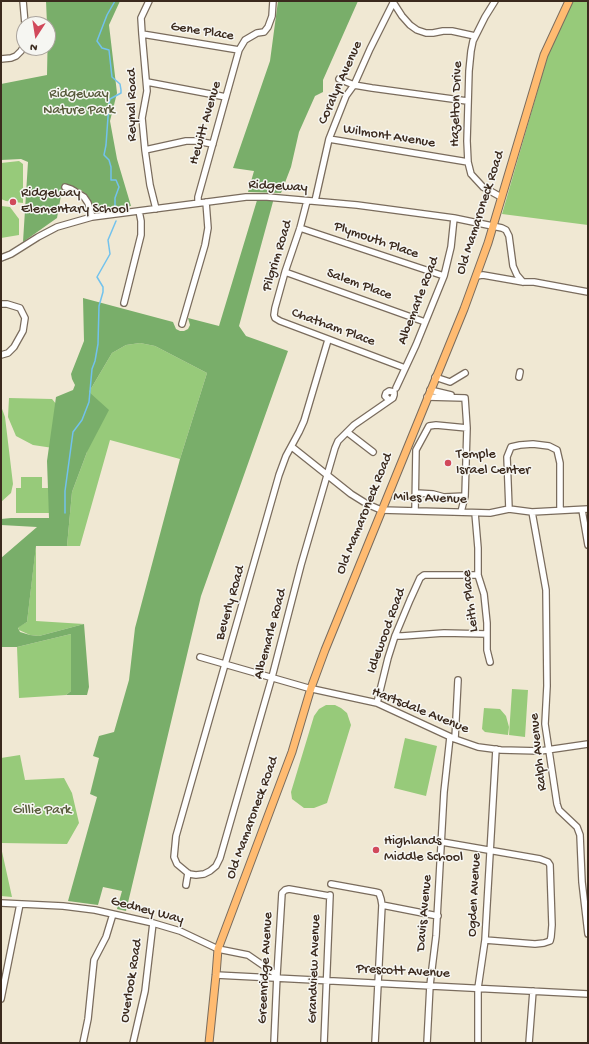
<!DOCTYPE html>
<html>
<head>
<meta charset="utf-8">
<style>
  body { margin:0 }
  #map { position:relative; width:589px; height:1044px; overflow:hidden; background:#f0e8d3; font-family:"Gochi Hand",sans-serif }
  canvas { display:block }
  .frame { position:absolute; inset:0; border:2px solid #3b2a1e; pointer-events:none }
  .north { position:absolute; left:16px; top:16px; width:40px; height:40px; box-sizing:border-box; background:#f6f6f2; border:1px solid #aba49d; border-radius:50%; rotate:192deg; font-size:11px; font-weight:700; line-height:16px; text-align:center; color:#3b2a1e }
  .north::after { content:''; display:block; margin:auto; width:14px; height:18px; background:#d1495b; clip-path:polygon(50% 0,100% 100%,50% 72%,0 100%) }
</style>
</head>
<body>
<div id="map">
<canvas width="589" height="1044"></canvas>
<div class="frame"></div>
<div class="north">N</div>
</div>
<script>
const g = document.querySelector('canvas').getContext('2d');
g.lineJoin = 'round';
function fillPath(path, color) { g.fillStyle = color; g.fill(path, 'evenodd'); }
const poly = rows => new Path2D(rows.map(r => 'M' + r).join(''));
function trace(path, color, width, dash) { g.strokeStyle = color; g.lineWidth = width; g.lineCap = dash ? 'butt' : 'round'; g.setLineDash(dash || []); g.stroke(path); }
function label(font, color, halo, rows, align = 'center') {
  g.font = font + ' "Gochi Hand",sans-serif'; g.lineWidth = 3; g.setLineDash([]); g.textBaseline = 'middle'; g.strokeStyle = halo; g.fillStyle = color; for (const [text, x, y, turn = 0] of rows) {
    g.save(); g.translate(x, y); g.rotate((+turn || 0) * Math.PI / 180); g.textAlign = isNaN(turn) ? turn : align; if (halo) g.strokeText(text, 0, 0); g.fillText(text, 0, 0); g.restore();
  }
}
fillPath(poly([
  [573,1,588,1,588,225,502,214,548,55],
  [19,161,23,164,23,203,6,201,1,199,1,163],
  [1,206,10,207,19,219,19,235,1,238],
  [140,343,155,346,207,373,180,459,110,440,80,546,67,546,72,492,87,452,89,392,112,353,126,345],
  [9,398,52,399,57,405,53,448,33,445,16,436,8,417],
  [1,406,5,417,13,484,11,493,1,502],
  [21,477,42,477,42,488,49,488,49,513,16,513,16,488,21,488],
  [36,545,36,621,84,624,39,636,30,635,19,630,18,627,27,622],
  [71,634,71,691,66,695,19,698,17,647],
  [512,689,528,690,525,737,509,735],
  [326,705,335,705,341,708,347,713,351,725,327,803,314,808,304,808,292,799,291,792,314,716,319,709],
  [484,708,500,709,506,716,509,727,508,735,485,732,482,729],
  [405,738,437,746,426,796,394,788],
  [20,755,25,780,64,778,72,793,79,823,67,844,1,843,1,758],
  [1,847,12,897,1,896]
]), '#97ca7a');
fillPath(poly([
  [46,1,120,1,109,25,117,93,110,121,117,159,131,206,95,211,87,195,81,190,63,184,57,218,23,242,28,162,21,159,1,160,1,84,47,75,48,24,47,24],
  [278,1,358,1,323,80,323,92,315,96,299,132,291,167,281,193,248,192,254,171,233,168,270,61],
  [258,197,274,198,239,326,246,336,288,351,201,596,126,911,117,909,122,891,103,887,98,905,68,901,97,797,90,794,99,758,93,756,99,736,114,732,129,680,135,628,180,459,207,373,155,346,140,343,126,345,112,353,89,392,109,410,87,452,72,492,67,546,36,546,27,622,19,627,18,628,20,632,30,635,39,636,84,624,89,687,87,695,66,695,71,691,71,634,17,647,1,647,1,558,37,527,1,525,1,519,11,518,49,518,47,461,56,397,73,390,75,385,72,379,71,374,84,341,83,298,173,322,176,329,180,331,184,331,188,329,190,325,188,318,219,326]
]), '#79ae6a');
trace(poly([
  [115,206,115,198,119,187,116,180,111,180,111,167,109,160,104,155,106,145,109,103,110,99,121,93,121,90,120,84,112,77,109,50,102,48,97,41,107,15,115,1],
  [65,513,65,491,73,432,82,420,89,402,92,369,95,361,98,344,99,306,103,292,103,287,97,277,110,254,108,240,116,221]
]), '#72c2ed', 1.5);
const minor = poly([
  [23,1,25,24],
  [149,1,141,18,142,34,147,91,142,118,145,150,150,185,156,209],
  [495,1,485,17,473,41,471,51,469,71,467,141,468,162,471,174,483,187,501,197],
  [393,2,402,16,410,25,417,30,426,33,433,33,443,31,452,31,475,36],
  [142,34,239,50,245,40,257,33,264,32,268,27,272,16,273,1],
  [1,59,11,58,16,56,21,51,24,46],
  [339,79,354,85,372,88,467,101],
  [147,82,226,97],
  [329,139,468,162],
  [145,150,186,141,196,141,213,144],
  [65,187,71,189,84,197,88,203,92,217],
  [307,201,300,228,285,272,275,308,274,315,275,318,280,321,405,368],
  [315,201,329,139,346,96,354,85,370,49,394,1],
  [198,203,198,197,239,50],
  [300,228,444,276],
  [1,258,11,254,38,237,57,227,92,217,246,197,267,197,357,205,454,218,502,228,506,230,509,236,513,266,517,275,523,282],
  [285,272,425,322],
  [476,276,483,275,523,282,534,282,588,292],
  [124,303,141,235,141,221,139,211],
  [1,304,7,304,20,308,25,318,23,331,14,347,8,353,1,355],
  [182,324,205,245,208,228,206,202],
  [328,340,304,421,299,432,286,456,279,475,176,836,174,857,177,864,189,874,196,875,204,874,210,871,216,866,220,858,272,677,301,565,335,448,338,441,354,425,393,398,394,395,394,392,389,391,386,393,385,396,389,400],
  [435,377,450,382,465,373],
  [519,377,520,372],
  [396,388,416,345,444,276,451,247,454,218],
  [430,390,451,395],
  [427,397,465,398],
  [465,398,467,428],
  [347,432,373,452],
  [292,447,351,494,367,504,381,510,490,513,509,509,532,512,588,509],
  [416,493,433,494,444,497,465,496],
  [509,509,507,457,511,447,520,445,533,444,549,446,557,450,560,463,560,510],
  [582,510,588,545],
  [415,511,416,450,429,426,436,425,467,428,465,496,461,512],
  [532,512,546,590,547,686,545,724,557,804,559,810,577,827,580,835,582,882,588,934],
  [475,513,478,548,478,575,484,594,487,623,487,650,490,662],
  [395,636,402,636,444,633,487,634],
  [200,657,308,688,377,703,455,739,478,747,501,750,540,751,588,744],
  [377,703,388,658,395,636,410,600,420,578,424,575,478,575],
  [455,739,458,680],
  [442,842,540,859,548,862,550,865,552,925,551,937,550,941,544,943,535,944,485,940],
  [331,884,375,892,379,893,381,899,382,905,375,1043],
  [186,885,188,873],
  [1,903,63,906,95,910,153,923,180,931,218,949,248,955,277,975],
  [382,905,438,916],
  [216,975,588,994],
  [1,999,20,904],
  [83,1043,88,1019,94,960,106,937,113,914],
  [133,1043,145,991,153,923],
  [274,1043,277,975,282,893,285,890,289,889,329,896],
  [324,1043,330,895],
  [427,1043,430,985,436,936,444,792,450,737],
  [478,1043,478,988,485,940,496,749],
  [529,1043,533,991]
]);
const major = poly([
  [209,1043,216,975,218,949,292,752,311,688,325,650,464,309,488,243,544,55,569,1]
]);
trace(minor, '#7a6c5d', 8);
trace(major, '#7a6c5d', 9);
trace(minor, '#fff', 5.5);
trace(major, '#ffbb71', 7);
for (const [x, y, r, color] of [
  [13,202,4,"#d1495b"],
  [448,463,4,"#d1495b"],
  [376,850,4,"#d1495b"]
]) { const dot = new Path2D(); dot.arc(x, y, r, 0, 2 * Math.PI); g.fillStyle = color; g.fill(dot); trace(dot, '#f6f6f2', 1.5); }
label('14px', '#3b2a1e', '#f6f6f2', [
  ["Gene Place",202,32,9],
  ["Coralyn Avenue",341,83,-66],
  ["Hazelton Drive",457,104,-88],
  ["Reynal Road",133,105,-90],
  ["Hewitt Avenue",206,123,-74],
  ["Wilmont Avenue",389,137,9],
  ["Ridgeway",278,187,3],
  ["Old Mamaroneck Road",481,213,-72],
  ["Plymouth Place",376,241,19],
  ["Pilgrim Road",278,256,-73],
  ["Salem Place",359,285,20],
  ["Albemarle Road",419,301,-69],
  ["Chatham Place",333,328,20],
  ["Miles Avenue",430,499,2],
  ["Old Mamaroneck Road",365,514,-68],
  ["Leith Place",471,601,-97],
  ["Beverly Road",231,603,-74],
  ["Idlewood Road",387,631,-70],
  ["Albemarle Road",271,634,-75],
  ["Hartsdale Avenue",420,711,22],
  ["Ralph Avenue",539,752,-96],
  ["Old Mamaroneck Road",253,818,-70],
  ["Ogden Avenue",475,895,-87],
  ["Gedney Way",147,911,15],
  ["Davis Avenue",425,913,-85],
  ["Greenridge Avenue",266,968,-87],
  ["Grandview Avenue",315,969,-88],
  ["Prescott Avenue",403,972,3],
  ["Overlook Road",132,981,-81]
]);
label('14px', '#575a3a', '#f6f6f2', [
  ["Ridgeway",79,95],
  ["Nature Park",79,111],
  ["Gillie Park",42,811]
]);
label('14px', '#3b2a1e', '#f6f6f2', [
  ["Ridgeway",21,194],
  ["Elementary School",21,210],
  ["Temple",456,455],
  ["Israel Center",456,471],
  ["Highlands",384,842],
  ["Middle School",384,858]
], 'left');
</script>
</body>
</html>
